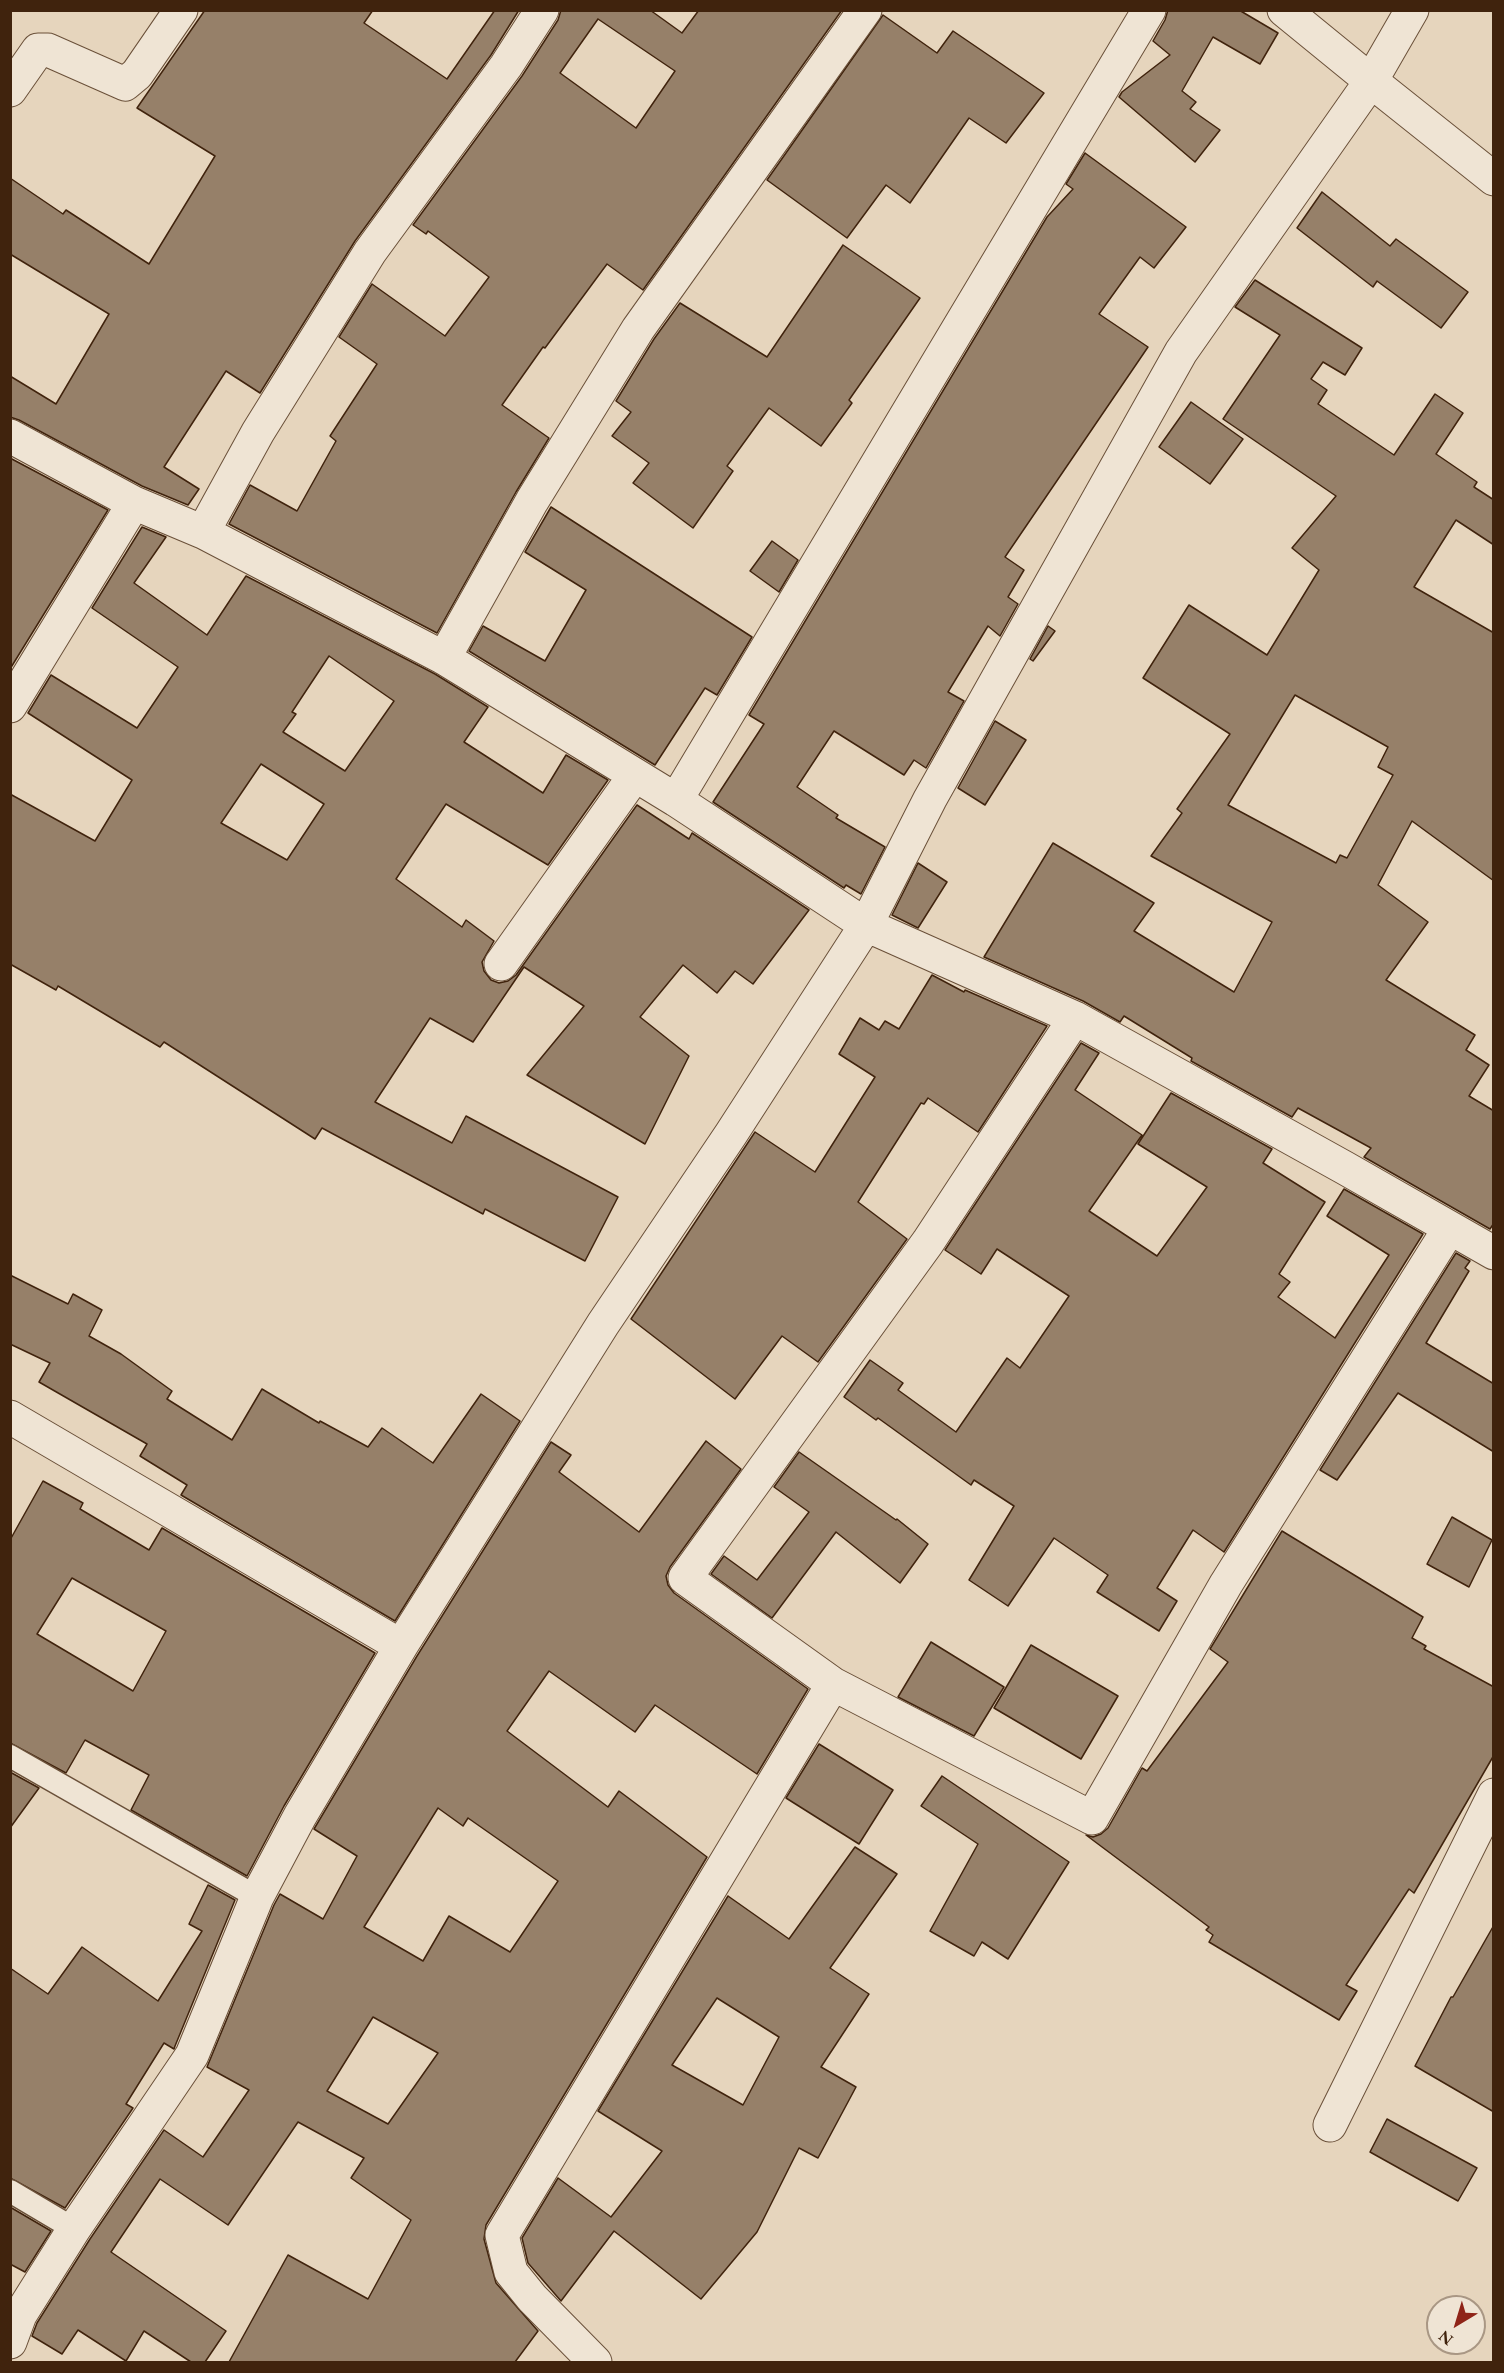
<!DOCTYPE html>
<html>
<head>
<meta charset="utf-8">
<style>
  body { margin:0 }
  #map { position:relative; width:1504px; height:2373px; overflow:hidden; background:#e6d5bd; font-family:"EB Garamond",serif }
  canvas { display:block }
  .frame { position:absolute; inset:0; border:12px solid #40230d; pointer-events:none }
  .north { position:absolute; left:1426px; top:2295px; width:60px; height:60px; box-sizing:border-box; background:#efe4d4; border:2px solid #a99784; border-radius:50%; rotate:218deg; font-size:16px; font-weight:700; line-height:24px; text-align:center; color:#40230d }
  .north::after { content:''; display:block; margin:auto; width:21px; height:27px; background:#8f2418; clip-path:polygon(50% 0,100% 100%,50% 72%,0 100%) }
</style>
</head>
<body>
<div id="map">
<canvas width="1504" height="2373"></canvas>
<div class="frame"></div>
<div class="north">N</div>
</div>
<script>
const g = document.querySelector('canvas').getContext('2d');
g.lineJoin = 'round';
function fillPath(path, color) { g.fillStyle = color; g.fill(path, 'evenodd'); }
const poly = rows => new Path2D(rows.map(r => 'M' + r).join(''));
function trace(path, color, width, dash) { g.strokeStyle = color; g.lineWidth = width; g.lineCap = dash ? 'butt' : 'round'; g.setLineDash(dash || []); g.stroke(path); }
const building = poly([
  [205,10,373,10,364,23,447,79,495,10,519,10,491,55,355,241,260,393,226,371,164,467,199,489,188,505,142,486,19,420,10,417,10,376,56,404,109,314,10,254,10,178,63,214,66,210,149,264,215,156,137,108,205,10],
  [561,10,650,10,682,33,699,10,842,10,643,290,607,264,545,348,543,347,502,405,549,438,516,492,437,633,229,524,250,485,297,511,336,441,330,436,377,364,339,337,372,284,445,336,489,277,428,231,426,234,413,225,522,76,558,20,561,10],
  [598,19,675,71,636,128,560,73,598,19],
  [1168,10,1239,10,1278,33,1260,64,1213,37,1182,91,1196,102,1190,109,1220,130,1195,162,1119,97,1122,92,1170,55,1153,41,1165,20,1168,10],
  [883,15,937,53,953,31,1044,93,1006,143,969,118,910,203,886,185,847,238,767,180,883,15],
  [1085,153,1186,227,1154,268,1140,257,1099,314,1148,347,1005,557,1024,570,1008,597,1018,604,1000,636,988,626,948,692,964,701,926,768,914,760,904,775,834,731,797,787,838,815,836,818,885,847,861,894,846,885,844,888,713,802,764,724,749,715,1047,217,1073,189,1066,184,1085,153],
  [1322,192,1390,246,1396,239,1468,292,1441,328,1377,281,1373,287,1297,228,1322,192],
  [843,245,920,298,849,400,852,403,821,446,769,408,727,466,733,471,693,528,633,483,649,463,612,436,631,412,616,401,654,339,680,303,767,357,843,245],
  [1255,280,1362,348,1345,375,1323,362,1311,379,1327,390,1318,404,1394,455,1435,394,1463,413,1436,454,1477,482,1474,487,1494,500,1494,545,1456,520,1414,587,1494,633,1494,881,1412,821,1378,885,1428,922,1386,980,1475,1035,1466,1050,1489,1065,1469,1096,1494,1111,1494,1223,1490,1229,1364,1157,1371,1148,1298,1108,1292,1117,1191,1061,1192,1058,1124,1016,1120,1022,1083,1001,984,957,1053,843,1154,903,1134,931,1234,992,1272,922,1151,856,1182,813,1177,809,1230,734,1143,678,1189,605,1267,655,1319,570,1292,548,1336,496,1223,419,1280,335,1235,307,1255,280],
  [1295,695,1388,747,1378,767,1393,775,1347,858,1340,855,1336,863,1228,805,1295,695],
  [1191,402,1243,439,1210,484,1159,447,1191,402],
  [10,458,108,510,10,669,10,458],
  [551,507,752,637,717,695,705,688,655,765,469,651,483,626,545,661,586,590,525,552,551,507],
  [142,527,166,537,134,583,207,635,246,576,435,674,488,707,464,742,543,793,566,755,608,780,548,865,446,804,396,879,462,927,466,920,494,941,482,962,484,971,491,980,499,983,508,981,516,975,637,805,689,839,692,833,809,910,753,984,735,971,717,993,683,965,640,1017,689,1056,645,1144,527,1075,584,1006,524,967,473,1042,430,1018,375,1102,452,1143,466,1116,618,1197,585,1261,485,1209,483,1214,322,1128,315,1139,164,1042,160,1047,58,986,56,990,10,964,10,794,95,841,132,780,28,713,51,675,137,728,178,667,92,608,142,527],
  [329,656,394,701,345,771,283,732,296,714,292,712,329,656],
  [261,764,324,804,287,860,221,823,261,764],
  [772,541,798,560,779,592,750,571,772,541],
  [1048,626,1055,631,1033,661,1030,659,1048,626],
  [995,721,1026,740,985,805,958,788,995,721],
  [918,863,947,882,918,928,892,915,918,863],
  [932,975,964,992,965,990,1047,1026,978,1132,928,1098,924,1104,921,1103,858,1202,907,1239,818,1362,782,1336,735,1399,631,1319,755,1132,815,1172,875,1077,839,1054,860,1018,879,1030,885,1021,899,1029,932,975],
  [1081,1043,1099,1053,1075,1090,1142,1135,1089,1211,1157,1256,1207,1187,1138,1144,1171,1093,1272,1149,1263,1163,1325,1202,1279,1274,1290,1282,1278,1297,1335,1338,1389,1255,1327,1216,1344,1189,1423,1234,1224,1552,1193,1530,1157,1588,1177,1601,1159,1631,1097,1592,1108,1575,1054,1538,1008,1606,969,1580,1014,1506,974,1480,971,1485,878,1418,876,1420,844,1397,870,1360,903,1383,898,1390,956,1432,1007,1358,1020,1368,1069,1296,997,1249,981,1274,945,1250,1081,1043],
  [1456,1253,1470,1261,1465,1268,1469,1271,1426,1343,1494,1384,1494,1452,1398,1393,1337,1480,1320,1470,1456,1253],
  [10,1275,68,1304,73,1294,102,1310,89,1336,121,1354,172,1391,167,1399,232,1440,262,1389,319,1423,320,1421,368,1447,382,1428,433,1463,481,1394,520,1421,395,1621,181,1495,187,1485,140,1456,147,1444,39,1382,50,1363,10,1344,10,1275],
  [706,1441,741,1469,670,1567,666,1576,668,1585,674,1593,808,1689,757,1774,655,1705,635,1732,549,1671,507,1731,608,1807,619,1791,707,1857,486,2225,484,2239,496,2283,538,2331,515,2362,229,2362,288,2255,368,2299,411,2220,351,2178,364,2158,298,2122,228,2225,160,2179,111,2252,226,2331,205,2362,191,2362,144,2331,126,2361,78,2330,62,2354,32,2336,37,2323,90,2239,164,2130,203,2157,249,2090,207,2067,274,1905,280,1894,323,1919,357,1856,314,1829,417,1656,551,1442,571,1455,559,1472,639,1532,706,1441],
  [438,1808,463,1826,468,1818,558,1881,510,1952,449,1916,423,1961,364,1927,438,1808],
  [373,2017,438,2053,388,2124,327,2091,373,2017],
  [799,1452,896,1520,897,1519,928,1544,900,1583,836,1532,772,1618,711,1574,724,1556,757,1580,809,1512,774,1487,799,1452],
  [43,1481,83,1503,80,1509,149,1550,162,1528,375,1653,284,1806,247,1876,131,1810,149,1775,85,1740,66,1773,10,1743,10,1540,43,1481],
  [72,1578,166,1631,133,1691,37,1634,72,1578],
  [1452,1517,1492,1540,1469,1587,1427,1564,1452,1517],
  [1282,1531,1423,1617,1412,1638,1426,1646,1424,1649,1494,1687,1494,1755,1414,1893,1409,1889,1346,1985,1357,1991,1339,2020,1209,1942,1213,1935,1206,1930,1209,1927,1086,1835,1093,1837,1101,1834,1108,1828,1142,1768,1147,1771,1228,1662,1210,1649,1282,1531],
  [931,1642,1004,1687,974,1736,898,1697,931,1642],
  [1031,1645,1118,1696,1081,1759,994,1708,1031,1645],
  [819,1744,893,1790,859,1844,786,1798,819,1744],
  [10,1772,39,1788,10,1828,10,1772],
  [942,1776,1069,1862,1008,1959,982,1942,974,1956,930,1931,978,1844,921,1806,942,1776],
  [855,1847,897,1874,830,1968,869,1994,821,2067,856,2087,818,2158,799,2148,757,2232,701,2299,614,2231,561,2301,528,2263,522,2238,558,2178,611,2217,662,2151,598,2111,728,1896,789,1939,855,1847],
  [717,1998,779,2037,743,2105,672,2065,717,1998],
  [208,1885,235,1900,175,2046,174,2049,164,2043,126,2104,133,2108,65,2208,10,2178,10,1968,48,1994,82,1947,158,2001,202,1931,189,1924,208,1885],
  [1494,1925,1494,2112,1415,2066,1451,1997,1453,1997,1494,1925],
  [1387,2119,1477,2168,1458,2201,1370,2152,1387,2119],
  [10,2207,51,2231,25,2272,10,2264,10,2207]
]);
fillPath(building, '#968069');
trace(building, '#40230d', 1.5);
const lane = poly([
  [10,1756,257,1897],
  [10,2191,74,2229]
]);
const street = poly([
  [1284,10,1371,81,1412,10],
  [10,90,38,50,48,50,125,84,137,74,181,10],
  [10,436,134,503,203,532,444,658,676,800,866,925,1075,1018,1345,1168,1494,1253],
  [203,532,258,432,370,252,506,66,542,10],
  [444,658,532,501,638,329,865,10],
  [10,706,134,503],
  [676,800,1149,10],
  [501,964,635,775],
  [1075,1018,928,1242,685,1578,833,1684,1092,1818,1226,1584,1449,1229],
  [10,1417,401,1646],
  [1330,2125,1494,1795],
  [10,2342,20,2315,74,2229,192,2055,257,1897,300,1816,401,1646,603,1324,731,1134,866,925,930,799,1181,352,1371,81,1494,179],
  [595,2362,532,2298,511,2272,502,2235,833,1684]
]);
trace(lane, '#6a5039', 25);
trace(street, '#6a5039', 35);
trace(lane, '#efe4d4', 22);
trace(street, '#efe4d4', 33);
</script>
</body>
</html>
